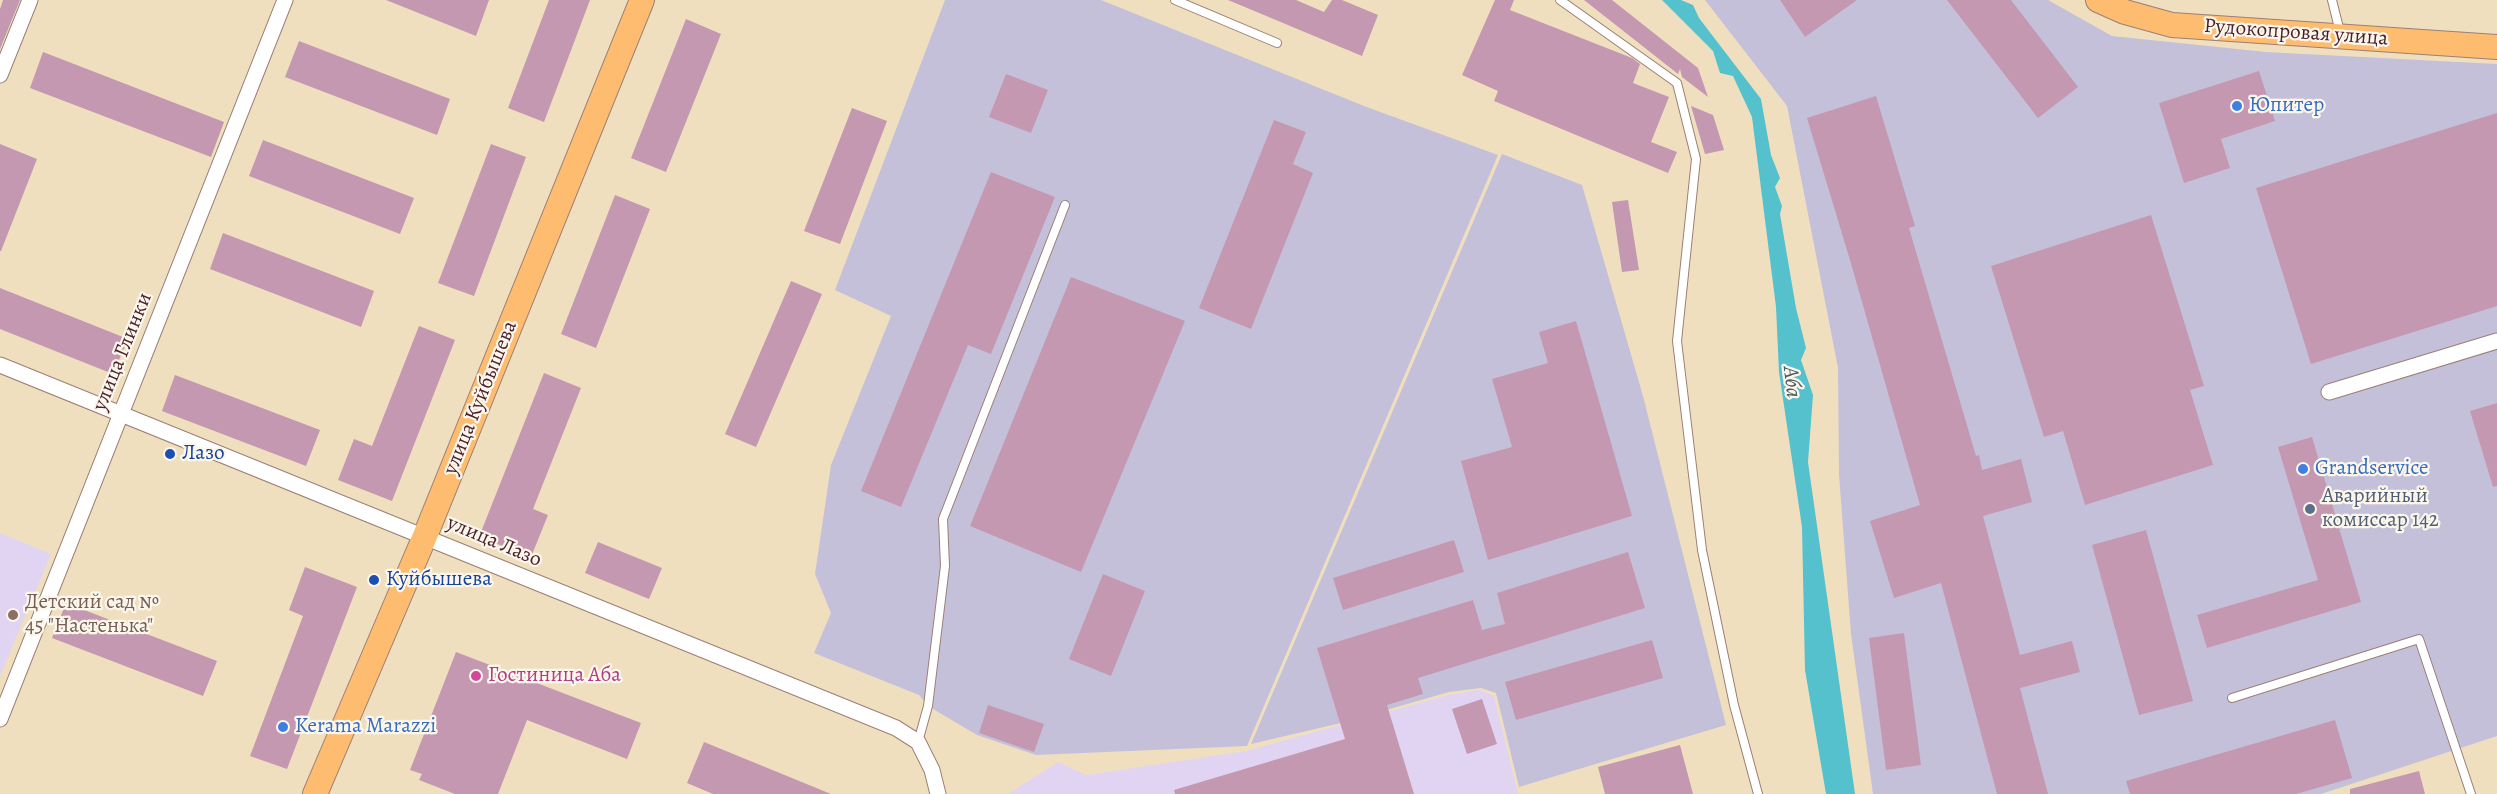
<!DOCTYPE html>
<html>
<head>
<meta charset="utf-8">
<style>
  body { margin:0 }
  canvas { display:block; background:#efdfbf }
</style>
</head>
<body>
<canvas width="2497" height="794"></canvas>
<script>
const g = document.querySelector('canvas').getContext('2d');
g.lineJoin = 'round';
function fillPath(path, color) { g.fillStyle = color; g.fill(path, 'evenodd'); }
const poly = rows => new Path2D(rows.map(r => 'M' + r).join(''));
function trace(path, color, width, dash) { g.strokeStyle = color; g.lineWidth = width; g.lineCap = dash ? 'butt' : 'round'; g.setLineDash(dash || []); g.stroke(path); }
function label(font, color, halo, rows, align = 'center') {
  g.font = font + ' Alegreya,serif'; g.lineWidth = 4.5; g.setLineDash([]); g.textBaseline = 'middle'; g.strokeStyle = halo; g.fillStyle = color; for (const [text, x, y, turn = 0] of rows) {
    g.save(); g.translate(x, y); g.rotate((+turn || 0) * Math.PI / 180); g.textAlign = isNaN(turn) ? turn : align; if (halo) g.strokeText(text, 0, 0); g.fillText(text, 0, 0); g.restore();
  }
}
fillPath(poly([
  [0,533,51,554,0,676],
  [1479,690,1494,696,1518,794,1008,794,1058,762,1086,775,1246,751,1449,695]
]), '#e1d4f3');
fillPath(poly([
  [945,0,1101,0,1364,106,1498,155,1247,746,1036,755,977,735,928,706,919,695,814,653,831,613,815,574,831,465,891,316,835,290],
  [1705,0,2048,0,2112,36,2266,52,2497,64,2497,736,2321,794,1873,794,1851,634,1839,475,1838,368,1787,106],
  [1502,154,1582,185,1643,396,1726,725,1519,787,1496,693,1481,688,1449,692,1341,723,1251,744]
]), '#c5c0da');
fillPath(poly([
  [1662,0,1681,0,1693,5,1699,18,1761,99,1771,155,1780,178,1775,187,1782,206,1780,214,1796,308,1806,348,1801,360,1813,395,1808,462,1855,794,1826,794,1805,670,1802,527,1779,372,1776,307,1752,117,1733,76,1720,73,1713,51]
]), '#54c1cc');
fillPath(poly([
  [3,0,20,0,0,49,0,9],
  [386,0,489,0,476,36],
  [549,0,590,0,544,122,508,108],
  [1228,0,1296,0,1324,12,1332,0,1342,0,1378,15,1362,56],
  [1495,0,1514,0,1510,10,1632,58,1640,64,1633,83,1669,97,1651,142,1677,152,1668,173,1494,101,1498,91,1462,75],
  [1584,0,1612,0,1698,68,1708,97,1682,77,1680,69,1678,74],
  [1780,0,1857,0,1805,37],
  [1947,0,2011,0,2078,87,2038,118],
  [686,19,721,34,666,172,631,158],
  [299,41,450,99,437,135,285,77],
  [43,52,224,122,211,157,30,88],
  [2259,71,2275,121,2221,139,2230,168,2184,183,2159,103],
  [1006,74,1048,90,1031,133,989,117],
  [1876,96,1915,226,1909,228,1976,456,1979,455,1982,470,2021,459,2032,502,1983,516,2020,655,2072,641,2080,672,2020,688,2048,794,1997,794,1941,583,1894,598,1870,521,1920,505,1850,260,1807,118],
  [1691,106,1713,115,1724,150,1705,154],
  [852,108,887,121,840,244,804,231],
  [2497,113,2497,306,2311,364,2256,188],
  [1274,120,1306,132,1293,164,1313,173,1251,329,1199,308],
  [263,140,414,198,400,234,249,176],
  [0,144,37,159,1,251,0,251],
  [491,144,526,157,474,296,438,283],
  [991,172,1055,197,991,354,968,345,901,507,861,491],
  [615,195,650,209,596,348,561,334],
  [1628,200,1639,270,1622,272,1612,202],
  [2151,215,2204,386,2190,390,2213,465,2085,505,2063,431,2044,437,1991,266],
  [223,233,374,291,361,327,210,269],
  [1071,277,1185,321,1081,572,970,526],
  [791,281,822,294,756,447,725,434],
  [0,288,128,339,113,374,0,329],
  [1576,321,1632,516,1488,560,1461,461,1512,447,1492,379,1548,363,1539,332],
  [419,326,455,340,392,501,338,480,354,439,372,446],
  [544,373,581,388,533,509,548,515,531,557,479,537],
  [175,375,320,430,306,466,162,411],
  [2497,403,2497,486,2493,487,2470,411],
  [2312,437,2361,602,2207,648,2197,615,2318,580,2278,447],
  [2146,530,2193,701,2139,715,2092,545],
  [1454,540,1464,572,1343,610,1333,578],
  [598,542,662,568,649,599,585,573],
  [1628,552,1645,608,1418,678,1423,694,1387,705,1414,794,1175,794,1174,790,1345,739,1317,648,1473,600,1482,630,1505,624,1497,593],
  [305,567,357,587,287,769,250,756,303,616,289,610],
  [1103,574,1145,591,1111,676,1069,659],
  [66,603,217,661,203,696,52,638],
  [1904,633,1921,765,1886,770,1869,638],
  [1652,640,1663,678,1516,720,1505,682],
  [456,652,641,723,627,759,527,720,498,794,455,794,419,780,422,774,410,770],
  [1482,699,1497,744,1467,754,1452,709],
  [988,705,1044,724,1034,752,979,733],
  [2335,720,2352,778,2296,794,2130,794,2126,781],
  [704,742,831,794,713,794,687,783],
  [1680,745,1693,794,1605,794,1598,767],
  [2419,771,2425,794,2350,794,2350,789]
]), '#c498b1');
const service = poly([
  [1175,0,1277,43],
  [1560,0,1677,83,1696,159,1677,341,1702,550,1734,705,1758,794],
  [2332,0,2340,32],
  [2232,698,2419,639,2471,794],
  [918,742,928,706,945,566,943,519,1065,205]
]);
const minor = poly([
  [0,75,30,0],
  [0,365,896,728,918,742,932,770,938,794],
  [2329,392,2497,341],
  [0,719,285,0]
]);
const primary = poly([
  [2098,0,2125,12,2172,25,2497,47],
  [315,794,425,536,642,0]
]);
trace(service, '#9c7f75', 10);
trace(minor, '#9c7f75', 17);
trace(primary, '#9c7f75', 26);
trace(service, '#fff', 8);
trace(minor, '#fff', 15);
trace(primary, '#fdbc70', 24);
for (const [x, y, r, color] of [
  [2237,106,6,"#3f7fe0"],
  [170,454,6,"#1a4fb4"],
  [2303,469,6,"#3f7fe0"],
  [2310,509,6,"#5c6f8a"],
  [374,580,6,"#1a4fb4"],
  [13,615,6,"#8d6e63"],
  [476,676,6,"#d1479c"],
  [283,727,6,"#3f7fe0"]
]) { const dot = new Path2D(); dot.arc(x, y, r, 0, 2 * Math.PI); g.fillStyle = color; g.fill(dot); trace(dot, '#fbf7ec', 2); }
label('21px', '#4a1f2b', '#fbf7ec', [
  ["Рудокопровая улица",2296,33,4],
  ["улица Глинки",123,352,-68],
  ["улица Куйбышева",481,398,-68],
  ["улица Лазо",494,542,23]
]);
label('21px', '#366cbe', '#fbf7ec', [
  ["Юпитер",2249,106],
  ["Grandservice",2315,469],
  ["Kerama Marazzi",295,727]
], 'left');
label('21px', '#164399', '#fbf7ec', [
  ["Лазо",182,454],
  ["Куйбышева",386,580]
], 'left');
label('21px', '#4e5e75', '#fbf7ec', [
  ["Аварийный",2322,497],
  ["комиссар 142",2322,521]
], 'left');
label('21px', '#785e54', '#fbf7ec', [
  ["Детский сад №",25,603],
  ["45 \"Настенька\"",25,627]
], 'left');
label('21px', '#b23c85', '#fbf7ec', [
  ["Гостиница Аба",488,676]
], 'left');
label('italic 22px', '#4e5863', '#fbf7ec', [
  ["Аба",1791,382,83]
]);
</script>
</body>
</html>
